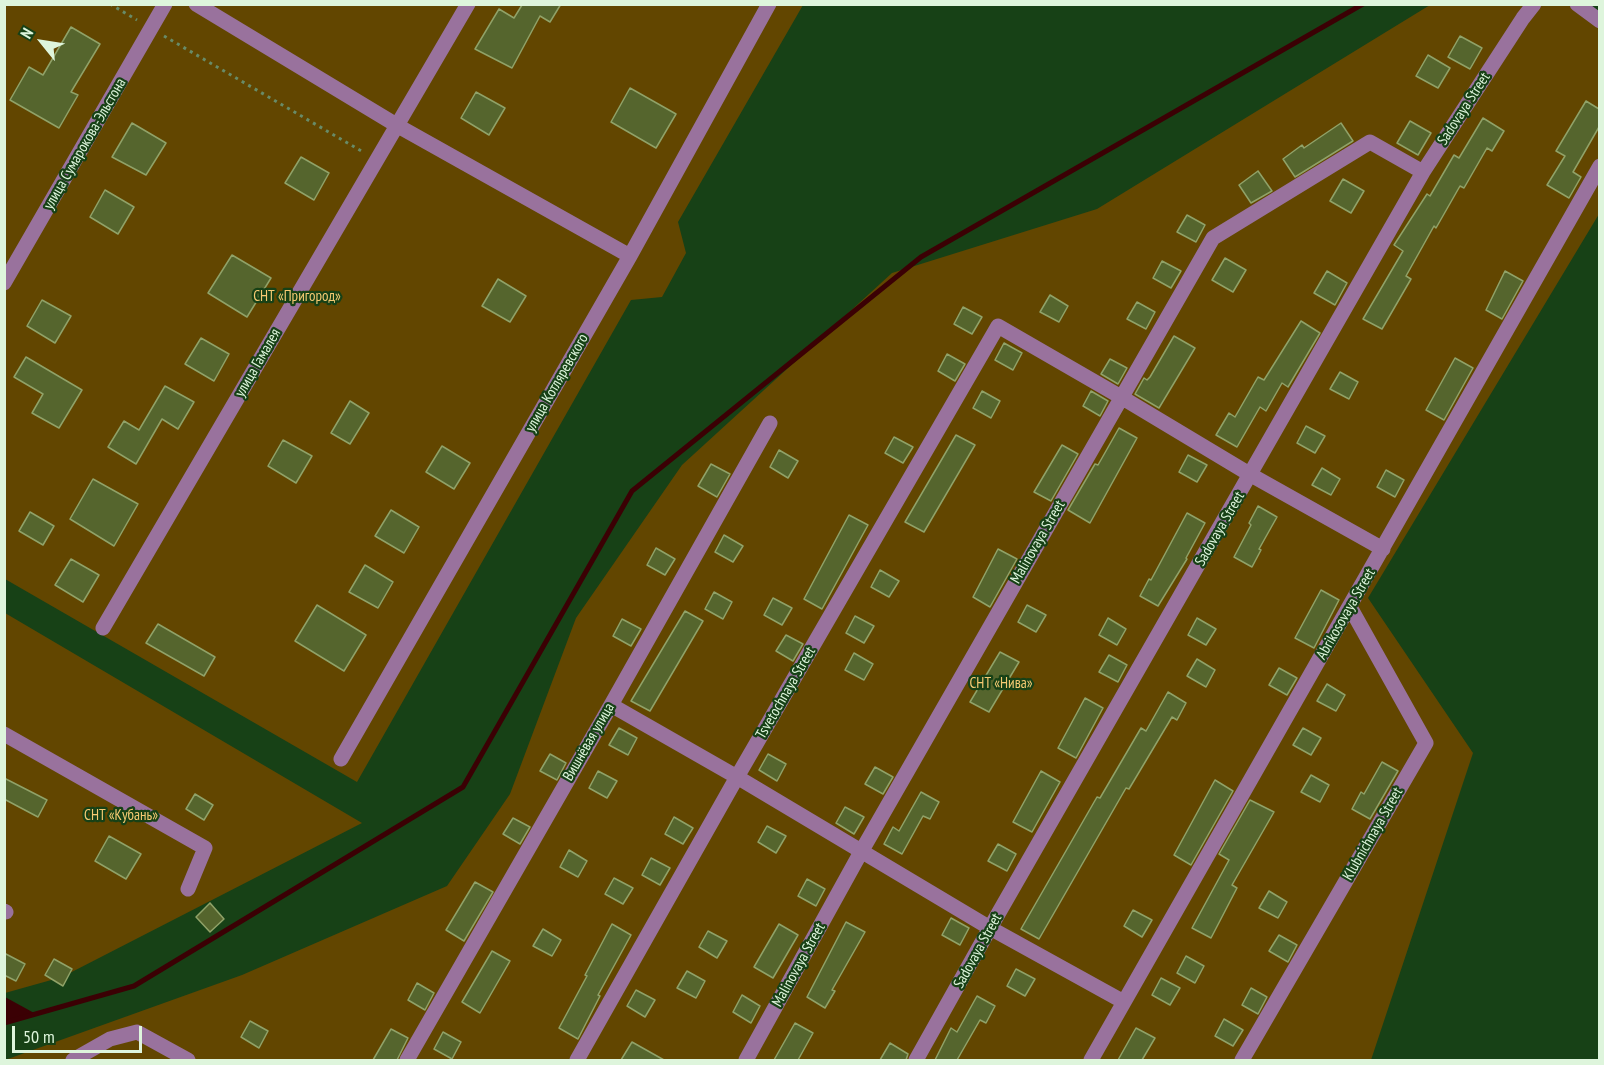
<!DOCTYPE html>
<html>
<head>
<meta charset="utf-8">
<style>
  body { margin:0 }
  #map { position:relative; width:1604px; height:1065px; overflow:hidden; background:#174116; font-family:"PT Sans Narrow",sans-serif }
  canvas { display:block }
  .frame { position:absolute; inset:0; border:6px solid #def5dc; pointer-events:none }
  .north { position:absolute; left:12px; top:12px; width:60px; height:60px; -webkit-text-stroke:4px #174116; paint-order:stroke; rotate:300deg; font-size:16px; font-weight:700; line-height:24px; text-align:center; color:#def5dc }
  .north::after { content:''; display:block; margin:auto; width:21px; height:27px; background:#def5dc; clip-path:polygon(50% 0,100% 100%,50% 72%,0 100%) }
  .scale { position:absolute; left:12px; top:1026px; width:130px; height:27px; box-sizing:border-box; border:3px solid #def5dc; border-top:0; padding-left:8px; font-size:18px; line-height:21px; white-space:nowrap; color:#def5dc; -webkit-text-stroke:4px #174116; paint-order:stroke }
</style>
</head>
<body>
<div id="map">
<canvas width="1604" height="1065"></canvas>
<div class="frame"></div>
<div class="north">N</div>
<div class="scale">50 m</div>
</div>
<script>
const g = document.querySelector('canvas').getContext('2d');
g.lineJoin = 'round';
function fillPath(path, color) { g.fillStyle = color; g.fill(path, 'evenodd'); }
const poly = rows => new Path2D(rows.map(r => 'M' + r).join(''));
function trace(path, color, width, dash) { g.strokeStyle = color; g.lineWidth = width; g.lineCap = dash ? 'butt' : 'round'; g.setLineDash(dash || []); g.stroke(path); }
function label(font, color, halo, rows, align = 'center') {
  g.font = font + ' "PT Sans Narrow",sans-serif'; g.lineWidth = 4.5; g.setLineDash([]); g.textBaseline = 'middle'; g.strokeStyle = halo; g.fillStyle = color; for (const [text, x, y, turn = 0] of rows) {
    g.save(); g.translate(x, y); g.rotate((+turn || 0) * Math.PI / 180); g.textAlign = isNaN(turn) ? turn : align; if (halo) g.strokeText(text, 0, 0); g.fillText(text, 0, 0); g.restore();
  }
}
fillPath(poly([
  [5,5,803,5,678,222,686,253,662,297,631,300,357,782,5,579],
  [1430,5,1589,5,1599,13,1599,214,1368,598,1473,753,1371,1060,5,1060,242,975,447,886,510,794,576,618,682,465,892,273,1097,209],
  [5,613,362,823,62,977,5,993]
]), '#624600');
fillPath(poly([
  [5,997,36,1014,5,1023]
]), '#3b0004');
trace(poly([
  [4,1023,134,986,463,787,632,491,921,257,1363,4]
]), '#3b0004', 5);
const building = poly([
  [520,4,561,4,550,22,540,16,512,68,475,49,499,9,514,18,522,5,520,4],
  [71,27,100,44,71,92,78,95,59,128,10,100,29,67,43,75,71,27],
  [1460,36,1482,48,1470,69,1448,57,1460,36],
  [1428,55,1450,68,1438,88,1416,76,1428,55],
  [630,88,676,114,656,148,611,122,630,88],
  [476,92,505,108,489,135,461,118,476,92],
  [1586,101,1599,109,1599,127,1573,172,1581,177,1569,198,1547,185,1565,156,1556,151,1586,101],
  [1483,118,1504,131,1492,151,1487,148,1464,188,1460,186,1436,228,1434,226,1406,276,1411,279,1382,329,1363,319,1403,251,1394,245,1427,194,1430,196,1454,155,1459,158,1483,118],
  [1410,121,1431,133,1418,155,1397,143,1410,121],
  [132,123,166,143,146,175,112,157,132,123],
  [1341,123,1353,141,1295,177,1283,159,1302,145,1304,148,1341,123],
  [301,157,329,173,314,200,285,183,301,157],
  [1258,171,1272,191,1251,203,1239,185,1258,171],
  [1343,179,1364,191,1351,213,1330,201,1343,179],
  [105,190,134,207,118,234,90,217,105,190],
  [1187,215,1205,225,1196,242,1177,232,1187,215],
  [232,255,271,278,247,317,208,293,232,255],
  [1225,258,1246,270,1233,292,1212,280,1225,258],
  [1162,261,1181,271,1171,288,1153,278,1162,261],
  [1327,271,1347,283,1335,305,1314,293,1327,271],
  [1505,271,1523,281,1502,319,1486,310,1505,271],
  [498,279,526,296,510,322,482,306,498,279],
  [1050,295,1068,306,1059,322,1040,312,1050,295],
  [42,300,71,316,55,343,27,326,42,300],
  [1137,302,1155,312,1146,329,1127,319,1137,302],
  [963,307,982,317,972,334,954,324,963,307],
  [1301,321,1320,333,1288,387,1282,383,1266,411,1260,407,1237,447,1216,435,1229,413,1235,417,1258,377,1264,380,1301,321],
  [1174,336,1195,348,1159,408,1135,394,1144,378,1147,380,1150,377,1174,336],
  [201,338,229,354,214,381,185,364,201,338],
  [1004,343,1022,353,1013,370,995,360,1004,343],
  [947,354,965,364,955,381,938,371,947,354],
  [26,357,82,390,59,428,32,413,43,394,14,377,26,357],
  [1455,358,1473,368,1444,420,1426,410,1455,358],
  [1110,359,1127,368,1118,384,1101,374,1110,359],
  [1340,372,1358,382,1349,399,1330,389,1340,372],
  [165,386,194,402,178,429,162,419,136,464,108,447,124,421,139,430,165,386],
  [982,391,1000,401,991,418,973,408,982,391],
  [1091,391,1108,401,1100,416,1083,406,1091,391],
  [350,401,369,413,350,444,331,433,350,401],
  [1306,426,1325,436,1315,453,1297,443,1306,426],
  [1119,428,1137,438,1090,523,1068,510,1095,464,1098,465,1119,428],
  [956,435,975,445,924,532,905,522,956,435],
  [894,437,913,447,903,463,885,453,894,437],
  [283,440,312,456,296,483,268,466,283,440],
  [1062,445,1078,454,1051,501,1034,492,1062,445],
  [442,446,470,463,454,489,426,472,442,446],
  [779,450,798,461,788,478,770,467,779,450],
  [1188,455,1207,465,1197,482,1179,472,1188,455],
  [711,464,730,474,717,497,698,486,711,464],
  [1322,468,1340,479,1331,495,1312,485,1322,468],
  [1386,470,1404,480,1395,497,1377,487,1386,470],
  [93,479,138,504,114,546,70,519,93,479],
  [1258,506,1277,517,1259,549,1261,550,1252,567,1234,557,1251,525,1249,523,1258,506],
  [391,510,419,527,404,553,375,536,391,510],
  [30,512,54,526,43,545,19,531,30,512],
  [1187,513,1205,523,1186,558,1187,559,1158,606,1140,596,1149,579,1151,580,1187,513],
  [849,515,868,525,822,609,804,599,849,515],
  [724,535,743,546,733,562,715,552,724,535],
  [656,548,675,559,665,575,647,565,656,548],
  [998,549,1017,559,990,607,973,597,998,549],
  [71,559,99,575,83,602,55,585,71,559],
  [365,565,393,582,378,608,349,592,365,565],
  [880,570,899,581,889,597,871,587,880,570],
  [1321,590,1339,600,1314,648,1295,638,1321,590],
  [714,592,732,602,723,619,705,609,714,592],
  [773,598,792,608,782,625,764,615,773,598],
  [317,605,366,635,344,671,295,641,317,605],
  [1027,605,1046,615,1036,632,1018,622,1027,605],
  [685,611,703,621,650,711,631,701,685,611],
  [855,616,874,626,864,643,846,633,855,616],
  [1108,618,1126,629,1117,645,1099,635,1108,618],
  [1197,618,1216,629,1206,645,1188,635,1197,618],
  [622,619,641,629,631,646,613,636,622,619],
  [158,624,215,657,204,676,146,643,158,624],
  [786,635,803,644,793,661,776,651,786,635],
  [1000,652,1019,662,989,712,970,702,1000,652],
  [854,653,873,664,864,680,845,670,854,653],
  [1109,655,1127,665,1118,682,1099,672,1109,655],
  [1197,659,1215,670,1206,687,1187,676,1197,659],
  [1279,668,1297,678,1287,695,1269,685,1279,668],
  [1327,684,1345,695,1336,711,1317,701,1327,684],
  [1168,692,1186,703,1177,720,1172,717,1129,789,1126,788,1039,939,1021,929,1097,797,1100,798,1141,728,1146,731,1168,692],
  [1085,698,1103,708,1076,758,1058,748,1085,698],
  [619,728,637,738,628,755,609,745,619,728],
  [1303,728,1321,738,1311,755,1293,745,1303,728],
  [550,754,566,763,557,780,540,771,550,754],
  [768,754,786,764,777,781,759,770,768,754],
  [1382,762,1398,771,1370,819,1352,809,1361,792,1364,794,1382,762],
  [875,767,893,777,883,794,865,784,875,767],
  [598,771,617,781,607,798,589,788,598,771],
  [1041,771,1060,782,1032,832,1013,822,1041,771],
  [1311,775,1329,785,1320,802,1301,792,1311,775],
  [4,778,47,800,38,817,4,799,4,778],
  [1215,780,1233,791,1191,865,1174,855,1215,780],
  [921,792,939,802,930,819,923,816,902,854,884,844,893,827,899,831,921,792],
  [195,794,213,805,204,820,186,809,195,794],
  [1250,800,1274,812,1232,885,1237,888,1211,938,1192,928,1229,860,1219,854,1250,800],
  [845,807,864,817,854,834,836,823,845,807],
  [674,817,693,828,683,844,665,834,674,817],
  [513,818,530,827,520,844,503,834,513,818],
  [767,826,786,836,776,853,758,842,767,826],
  [109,836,141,854,126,879,95,861,109,836],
  [998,844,1016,854,1007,871,988,861,998,844],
  [569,850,587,861,578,877,560,867,569,850],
  [651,858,670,868,660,885,642,875,651,858],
  [614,878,633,888,623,904,605,894,614,878],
  [807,879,825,889,816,906,798,896,807,879],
  [475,882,493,892,464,941,446,930,475,882],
  [1269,891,1287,902,1278,918,1259,908,1269,891],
  [210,903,224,919,210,932,196,917,210,903],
  [1133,910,1152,920,1142,937,1124,926,1133,910],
  [951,918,969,928,960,945,942,935,951,918],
  [846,922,865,932,832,990,835,991,825,1008,807,997,846,922],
  [612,924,631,935,598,995,600,996,578,1039,559,1028,587,976,585,975,612,924],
  [779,924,798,935,773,978,754,967,779,924],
  [543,929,561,940,552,956,533,946,543,929],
  [708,931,727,941,717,958,699,947,708,931],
  [1279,935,1297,945,1288,962,1269,951,1279,935],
  [492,951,510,961,480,1013,462,1002,492,951],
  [4,953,25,964,16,981,4,975,4,953],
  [1186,956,1204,966,1195,983,1177,973,1186,956],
  [54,959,72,969,63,986,45,975,54,959],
  [1016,969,1035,979,1025,996,1007,986,1016,969],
  [687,971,705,981,696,998,677,988,687,971],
  [1161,978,1180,988,1170,1005,1152,995,1161,978],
  [417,983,434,993,425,1010,408,1000,417,983],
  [1251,988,1267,997,1258,1014,1242,1005,1251,988],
  [636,990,655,1000,645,1017,627,1006,636,990],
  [742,995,760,1006,751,1023,733,1012,742,995],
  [977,996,995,1006,986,1023,980,1020,957,1060,935,1060,951,1028,957,1032,977,996],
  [1224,1019,1243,1030,1233,1046,1215,1036,1224,1019],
  [250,1021,268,1031,259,1048,241,1037,250,1021],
  [795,1023,813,1033,798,1060,774,1060,795,1023],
  [1136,1028,1155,1038,1142,1060,1118,1060,1136,1028],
  [391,1029,408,1038,397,1060,373,1060,391,1029],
  [443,1032,461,1042,452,1059,434,1049,443,1032],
  [632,1042,664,1060,621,1060,632,1042],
  [890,1043,908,1054,906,1060,880,1060,890,1043]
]);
fillPath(building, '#55652d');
trace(building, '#90a268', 1.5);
trace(poly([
  [110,4,137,20],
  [164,36,363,152]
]), '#688b67', 3, [3, 4.5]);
trace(poly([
  [196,4,398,126,630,256],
  [1577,4,1600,21],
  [4,283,165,4],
  [103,628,468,4],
  [611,705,737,777,990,928,1124,1002],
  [4,734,205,848,188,889],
  [341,759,630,256,769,4],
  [4,911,6,912],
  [73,1060,110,1039,137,1032,188,1060],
  [407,1060,611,705,770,423],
  [577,1060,737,777,998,326,1121,397,1251,475,1383,549],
  [746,1060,861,852,1213,238,1370,142,1423,172],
  [916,1060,990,928,1423,172,1523,18,1534,4],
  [1091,1060,1600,166],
  [1242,1060,1426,743,1350,607]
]), '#99729d', 15);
label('15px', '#def5dc', '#174116', [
  ["Sadovaya Street",1464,109,-57],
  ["улица Сумарокова-Эльстона",85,144,-60],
  ["улица Гамалея",258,363,-60],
  ["улица Котляревского",557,383,-60],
  ["Sadovaya Street",1220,529,-60],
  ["Malinovaya Street",1038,542,-60],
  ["Abrikosovaya Street",1346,614,-60],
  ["Tsvetochnaya Street",786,693,-60],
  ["Вишнёвая улица",589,742,-60],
  ["Klubnichnaya Street",1373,834,-60],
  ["Sadovaya Street",978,951,-61],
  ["Malinovaya Street",799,965,-61]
]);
label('15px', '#f6ca73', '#174116', [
  ["СНТ «Пригород»",297,297],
  ["СНТ «Нива»",1001,684],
  ["СНТ «Кубань»",121,816]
]);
</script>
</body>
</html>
